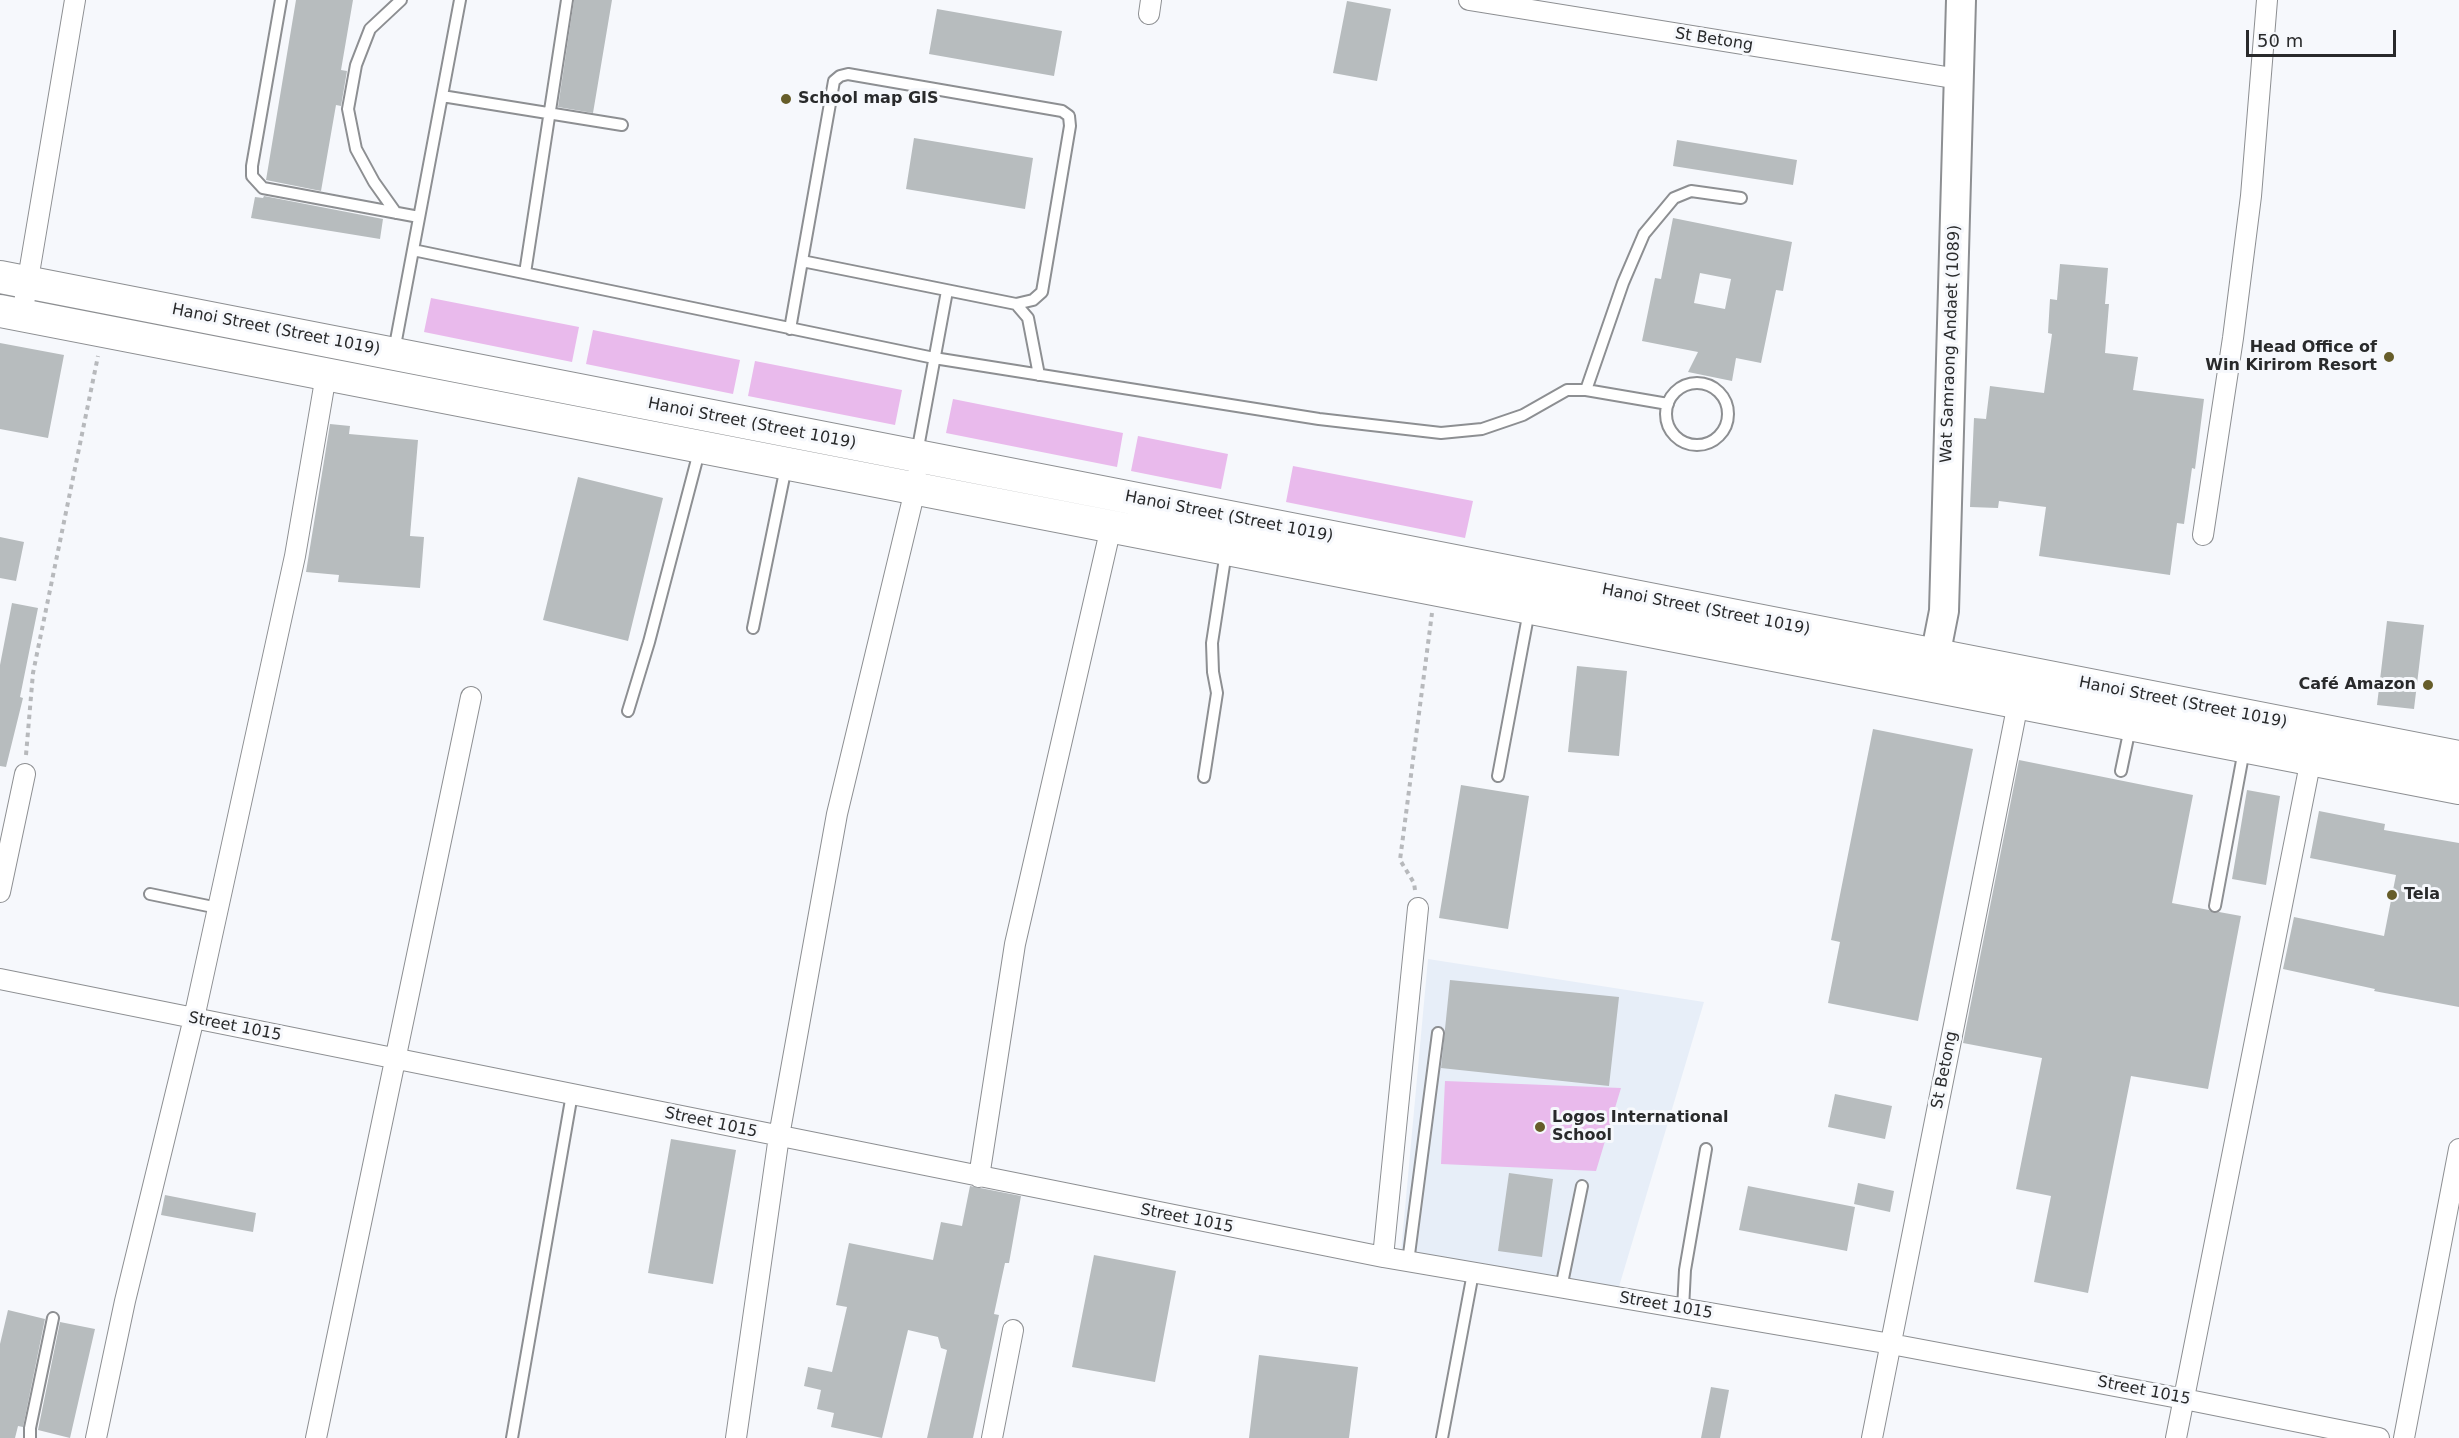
<!DOCTYPE html>
<html>
<head>
<meta charset="utf-8">
<style>
  body { margin:0 }
  #map { position:relative; width:2459px; height:1438px; overflow:hidden; background:#f6f8fc; font-family:"DejaVu Sans",sans-serif }
  canvas { display:block }
  .scale { position:absolute; left:2246px; top:30px; width:150px; height:27px; box-sizing:border-box; border:3px solid #292a2b; border-top:0; padding-left:8px; font-size:18px; line-height:21px; white-space:nowrap; color:#292a2b; -webkit-text-stroke:4px #f6f8fc; paint-order:stroke }
</style>
</head>
<body>
<div id="map">
<canvas width="2459" height="1438"></canvas>
<div class="scale">50 m</div>
</div>
<script>
const g = document.querySelector('canvas').getContext('2d');
g.lineJoin = 'round';
function fillPath(path, color) { g.fillStyle = color; g.fill(path, 'evenodd'); }
const poly = rows => new Path2D(rows.map(r => 'M' + r).join(''));
function trace(path, color, width, dash) { g.strokeStyle = color; g.lineWidth = width; g.lineCap = dash ? 'butt' : 'round'; g.setLineDash(dash || []); g.stroke(path); }
function label(font, color, halo, rows, align = 'center') {
  g.font = font + ' "DejaVu Sans",sans-serif'; g.lineWidth = 6; g.setLineDash([]); g.textBaseline = 'middle'; g.strokeStyle = halo; g.fillStyle = color; for (const [text, x, y, turn = 0] of rows) {
    g.save(); g.translate(x, y); g.rotate((+turn || 0) * Math.PI / 180); g.textAlign = isNaN(turn) ? turn : align; if (halo) g.strokeText(text, 0, 0); g.fillText(text, 0, 0); g.restore();
  }
}
fillPath(poly([
  [1428,959,1704,1002,1618,1290,1401,1252]
]), '#e7eef8');
fillPath(poly([
  [431,298,579,327,572,362,424,332],
  [593,330,740,360,733,394,586,364],
  [755,361,902,390,895,425,748,396],
  [953,399,1123,433,1117,467,946,433],
  [1138,436,1228,454,1221,489,1131,471],
  [1293,466,1473,501,1465,538,1286,502],
  [1445,1081,1621,1088,1596,1171,1441,1164]
]), '#e9baec');
fillPath(poly([
  [296,0,353,0,341,70,347,71,341,106,336,105,321,191,266,180],
  [574,0,612,0,593,113,558,107],
  [1347,1,1391,9,1377,81,1333,73],
  [937,9,1062,31,1054,76,929,54],
  [914,138,1033,158,1025,209,906,189],
  [1677,140,1797,160,1793,185,1673,166],
  [264,196,383,219,380,239,251,218,255,197,263,198],
  [1673,218,1792,242,1783,291,1776,290,1761,363,1736,358,1732,381,1688,372,1698,352,1642,341,1655,278,1661,279],
  [1700,273,1731,279,1725,309,1694,303],
  [2060,264,2108,268,2105,304,2109,304,2105,353,2138,357,2133,390,2204,399,2195,469,2192,468,2184,524,2177,523,2170,575,2039,556,2046,507,1999,501,1998,508,1970,507,1974,418,1986,419,1990,386,2044,393,2052,334,2048,333,2050,299,2057,300],
  [0,343,64,355,48,438,0,429],
  [330,424,350,426,349,434,418,440,410,536,424,537,420,588,338,582,339,575,306,572],
  [578,477,663,498,628,641,543,620],
  [0,537,24,542,16,581,0,578],
  [12,603,38,608,20,697,23,698,6,767,0,766,0,665],
  [2387,621,2424,625,2414,709,2377,705],
  [1577,666,1627,671,1619,756,1568,752],
  [1873,729,1973,749,1918,1021,1828,1003,1840,942,1831,940],
  [2019,760,2193,795,2172,903,2209,910,2214,913,2219,912,2241,916,2208,1089,2131,1076,2088,1293,2034,1282,2051,1196,2016,1189,2042,1058,1963,1043],
  [1461,785,1529,796,1508,929,1439,918],
  [2247,790,2280,796,2266,885,2232,879],
  [2319,811,2385,824,2384,830,2459,843,2459,1007,2374,991,2375,989,2283,969,2294,917,2384,936,2396,875,2310,858],
  [1450,980,1619,997,1609,1086,1441,1068],
  [1835,1094,1892,1106,1885,1139,1828,1127],
  [671,1139,736,1150,713,1284,648,1273],
  [1509,1173,1553,1179,1542,1257,1498,1251],
  [1858,1183,1894,1191,1890,1212,1854,1204],
  [970,1186,1021,1196,1009,1263,1005,1263,994,1314,999,1315,973,1438,927,1438,947,1350,941,1348,938,1337,908,1330,882,1438,831,1427,834,1413,817,1409,821,1390,804,1386,808,1367,832,1372,847,1307,836,1305,849,1243,933,1260,941,1222,962,1226],
  [1748,1186,1855,1207,1847,1251,1739,1230],
  [165,1195,256,1213,253,1232,161,1215],
  [1094,1255,1176,1271,1155,1382,1072,1367],
  [8,1310,45,1319,23,1427,18,1426,15,1438,0,1438,0,1344],
  [60,1322,95,1329,70,1438,38,1430],
  [1259,1355,1358,1367,1349,1438,1249,1438],
  [1711,1387,1729,1390,1720,1438,1701,1438]
]), '#b7bcbe');
const service = poly([
  [281,0,252,166,252,176,263,188,419,217],
  [442,96,622,125],
  [396,213,374,182,356,149,348,109,356,65,370,29,401,0],
  [413,250,934,358,1319,419,1441,433,1482,429,1523,415,1567,390,1586,390,1668,404],
  [525,273,567,0],
  [1016,304,1028,318,1039,375],
  [790,329,802,261,834,81,840,76,848,74,1062,111,1069,116,1070,126,1042,292,1033,300,1016,304,802,261],
  [394,351,460,0],
  '1666 414a31 31 0 1 1 62 0a31 31 0 1 1-62 0Z',
  [1586,390,1623,283,1644,234,1674,198,1691,191,1741,198],
  [917,453,947,291],
  [753,628,786,467],
  [628,711,649,642,700,448],
  [2121,771,2130,728],
  [1498,776,1529,611],
  [1204,777,1217,693,1213,672,1212,643,1226,552],
  [150,894,218,908],
  [2215,906,2244,750],
  [1408,1262,1438,1033],
  [1561,1288,1582,1186],
  [1683,1309,1685,1270,1706,1149],
  [30,1438,30,1428,53,1318],
  [512,1438,572,1094],
  [1442,1438,1473,1273]
]);
const minor = poly([
  [1469,0,1959,79],
  [1149,14,1151,0],
  [22,315,75,0],
  [2203,535,2233,338,2251,196,2267,0],
  [0,892,25,774],
  [0,979,1383,1257,1891,1344,2184,1399,2379,1438],
  [979,1177,1015,944,1111,527],
  [1383,1257,1418,908],
  [96,1438,125,1301,194,1018,295,556,326,375],
  [316,1438,471,697],
  [736,1438,779,1136,837,814,915,490,916,477],
  [992,1438,1013,1330],
  [1872,1438,2018,703],
  [2176,1438,2311,759],
  [2404,1438,2459,1149]
]);
const secondary = poly([
  [1931,677,1944,611,1961,0]
]);
const primary = poly([
  [0,277,2459,757],
  [0,311,2459,788]
]);
trace(service, '#8d8f92', 14);
trace(minor, '#8d8f92', 22);
trace(secondary, '#8d8f92', 32);
trace(primary, '#8d8f92', 34);
trace(poly([
  [26,755,33,673,98,356],
  [1415,890,1414,883,1400,860,1432,613]
]), '#b7b9bc', 4, [4.5, 4.5]);
trace(service, '#fff', 10);
trace(minor, '#fff', 20);
trace(secondary, '#fff', 28);
trace(primary, '#fff', 32);
for (const [x, y, r, color] of [
  [786,99,6,"#665d29"],
  [2389,357,6,"#665d29"],
  [2428,685,6,"#665d29"],
  [2392,895,6,"#665d29"],
  [1540,1127,6,"#665d29"]
]) { const dot = new Path2D(); dot.arc(x, y, r, 0, 2 * Math.PI); g.fillStyle = color; g.fill(dot); trace(dot, '#f6f8fc', 2); }
label('16px', '#292a2b', '#f6f8fc', [
  ["St Betong",1714,40,9],
  ["Hanoi Street (Street 1019)",276,330,11],
  ["Wat Samraong Andaet (1089)",1951,344,-88],
  ["Hanoi Street (Street 1019)",752,424,11],
  ["Hanoi Street (Street 1019)",1229,517,11],
  ["Hanoi Street (Street 1019)",1706,610,11],
  ["Hanoi Street (Street 1019)",2183,703,11],
  ["Street 1015",235,1027,11],
  ["St Betong",1945,1070,-79],
  ["Street 1015",711,1123,12],
  ["Street 1015",1187,1219,11],
  ["Street 1015",1666,1306,10],
  ["Street 1015",2144,1391,11]
]);
label('bold 16px', '#292a2b', '#f6f8fc', [
  ["School map GIS",798,99],
  ["Head Office of",2377,348,"right"],
  ["Win Kirirom Resort",2377,366,"right"],
  ["Café Amazon",2416,685,"right"],
  ["Tela",2404,895],
  ["Logos International",1552,1118],
  ["School",1552,1136]
], 'left');
</script>
</body>
</html>
